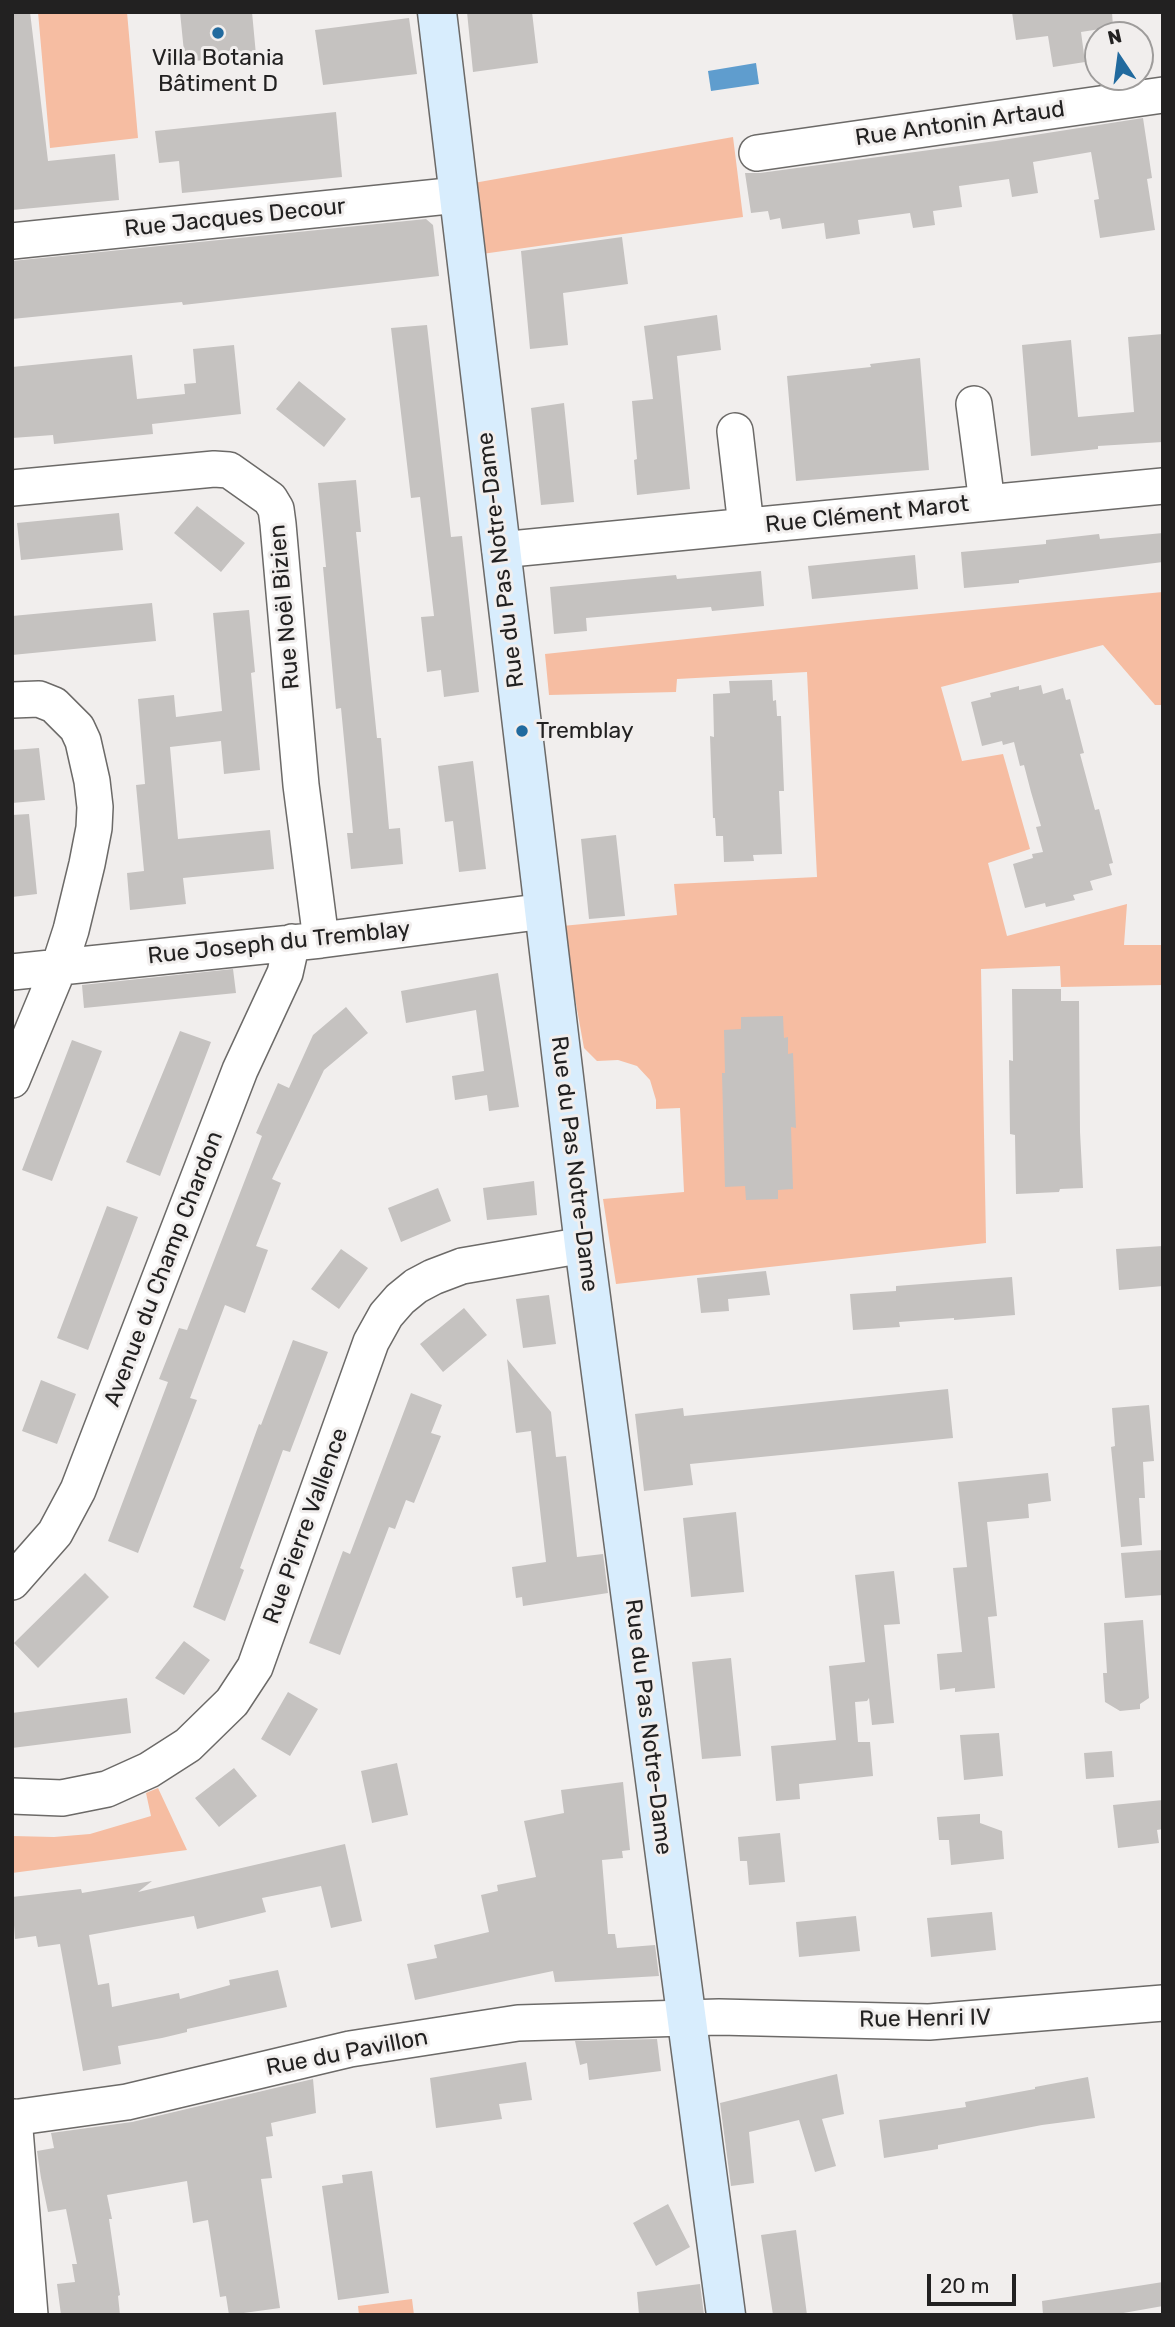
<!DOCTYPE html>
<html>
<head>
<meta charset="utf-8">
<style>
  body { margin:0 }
  #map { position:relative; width:1175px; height:2327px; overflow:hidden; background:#f1eeed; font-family:Rubik,sans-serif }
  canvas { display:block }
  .frame { position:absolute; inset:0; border:14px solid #222121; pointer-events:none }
  .north { position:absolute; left:1084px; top:21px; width:70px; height:70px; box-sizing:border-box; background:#f1eeed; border:2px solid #9e9c9b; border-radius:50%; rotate:347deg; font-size:19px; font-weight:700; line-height:28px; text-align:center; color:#222121 }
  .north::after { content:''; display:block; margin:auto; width:24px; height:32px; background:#216a9e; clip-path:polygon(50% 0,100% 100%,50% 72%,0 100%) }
  .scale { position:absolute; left:927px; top:2274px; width:89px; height:32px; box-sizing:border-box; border:4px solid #222121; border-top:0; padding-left:9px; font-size:21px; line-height:24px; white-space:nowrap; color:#222121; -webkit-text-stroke:5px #f1eeed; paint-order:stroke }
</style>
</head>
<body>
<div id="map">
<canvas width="1175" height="2327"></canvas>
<div class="frame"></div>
<div class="north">N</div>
<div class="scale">20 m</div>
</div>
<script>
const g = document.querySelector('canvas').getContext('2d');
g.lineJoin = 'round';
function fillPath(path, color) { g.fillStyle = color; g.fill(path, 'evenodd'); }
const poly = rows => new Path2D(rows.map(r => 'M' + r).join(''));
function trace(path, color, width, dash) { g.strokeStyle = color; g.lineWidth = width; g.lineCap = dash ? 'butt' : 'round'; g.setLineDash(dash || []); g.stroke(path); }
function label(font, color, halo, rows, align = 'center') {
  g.font = font + ' Rubik,sans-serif'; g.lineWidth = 6; g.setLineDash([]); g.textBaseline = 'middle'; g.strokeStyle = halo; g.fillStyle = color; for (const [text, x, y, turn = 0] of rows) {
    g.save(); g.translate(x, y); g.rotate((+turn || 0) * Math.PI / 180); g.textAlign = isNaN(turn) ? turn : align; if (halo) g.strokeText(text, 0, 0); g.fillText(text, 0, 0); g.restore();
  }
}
fillPath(poly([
  [38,12,127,12,138,138,50,148],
  [733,137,743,217,482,254,468,184],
  [1163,592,1163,705,1155,705,1103,645,941,687,962,761,1003,754,1030,849,988,863,1007,936,1127,904,1124,945,1163,945,1163,985,1061,987,1060,966,981,969,986,1243,616,1284,603,1199,684,1192,680,1108,656,1109,656,1100,650,1080,637,1066,618,1060,597,1061,584,1048,562,926,677,915,674,884,817,877,807,672,677,679,676,692,549,695,545,654,867,620],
  [158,1788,187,1850,12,1873,12,1836,54,1837,90,1834,151,1816,146,1793],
  [412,2299,414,2315,359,2315,358,2306]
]), '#f6bda2');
fillPath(poly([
  [756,63,759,84,711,91,708,71]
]), '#5f9dce');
fillPath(poly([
  [12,12,30,12,48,161,115,154,119,200,12,210],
  [180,12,252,12,256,55,185,62],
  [467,12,532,12,538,63,473,72],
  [1012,12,1112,12,1113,27,1081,32,1085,62,1053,67,1048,36,1016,40],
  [409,18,417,74,323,85,315,30],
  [336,112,342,177,182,193,179,161,159,163,155,131],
  [1143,118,1152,178,1147,179,1155,230,1100,238,1094,200,1099,199,1091,152,1033,162,1038,193,1012,197,1009,179,959,186,962,207,933,211,935,225,913,228,910,213,858,220,860,234,826,239,824,223,782,229,780,218,770,220,768,211,751,213,745,173,760,173,996,141],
  [426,219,433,225,439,276,183,305,182,302,12,319,12,261],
  [622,237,628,284,563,293,568,345,530,349,521,251],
  [717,315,721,350,677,356,690,489,637,495,634,460,637,459,632,401,653,399,644,326],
  [427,325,451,537,462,536,479,692,444,697,441,670,427,672,421,617,434,616,420,497,411,498,391,328],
  [1163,334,1163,442,1098,446,1098,449,1031,456,1022,345,1071,340,1078,417,1134,412,1128,337],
  [234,345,241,414,152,424,153,434,54,444,53,435,12,438,12,367,132,355,137,399,185,394,184,384,196,383,193,349],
  [920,358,929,470,796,481,787,376,871,367,870,364],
  [299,381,346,419,324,447,276,409],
  [564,403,574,502,541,505,531,408],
  [356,480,361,532,356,532,377,738,381,738,389,829,400,828,403,864,351,869,347,833,353,833,341,708,336,709,323,567,326,567,318,483],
  [197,506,245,543,221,572,174,533],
  [119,513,123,550,21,560,17,523],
  [1163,533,1163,562,1019,580,1019,583,964,588,961,552,1046,544,1046,540,1099,534,1100,539],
  [915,555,918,589,812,599,808,566],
  [761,571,764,606,712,611,711,607,586,618,587,631,554,634,550,587,676,575,677,579],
  [152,603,156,641,12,655,12,616],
  [249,610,255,672,251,673,260,770,224,774,221,741,170,747,178,839,270,830,274,869,183,878,186,904,130,910,127,873,144,871,136,785,145,784,138,699,174,695,176,717,222,711,213,613],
  [772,680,773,701,776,700,777,716,781,716,784,791,779,791,782,854,753,855,754,861,724,862,723,836,716,836,715,818,713,818,710,736,714,737,713,694,730,693,729,681],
  [1041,685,1043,694,1063,688,1066,700,1070,699,1084,753,1080,754,1095,810,1099,809,1113,863,1109,864,1112,875,1090,881,1093,890,1073,895,1075,900,1046,907,1045,903,1025,908,1013,864,1033,858,1032,854,1043,852,1036,827,1041,826,1031,792,1024,765,1020,766,1014,742,1003,745,1002,741,982,746,971,702,991,697,990,693,1019,686,1019,690],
  [39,748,45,800,12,803,12,750],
  [473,761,486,869,459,872,453,821,445,822,438,766],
  [29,814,37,894,12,897,12,815],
  [616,835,625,916,589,919,581,839],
  [233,969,236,993,84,1008,82,985],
  [498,973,519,1107,489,1111,487,1095,455,1100,452,1076,484,1071,476,1010,406,1023,401,991],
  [1012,989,1061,989,1061,1001,1079,1001,1080,1132,1083,1188,1060,1189,1059,1192,1016,1194,1015,1135,1010,1134,1009,1060,1013,1061],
  [346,1007,368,1033,324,1070,272,1179,281,1183,256,1246,268,1250,245,1313,225,1305,190,1398,197,1400,138,1553,108,1541,168,1382,159,1379,179,1328,187,1330,262,1136,256,1133,278,1083,289,1088,313,1035],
  [783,1016,784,1038,788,1037,788,1054,793,1053,796,1128,791,1127,793,1189,778,1190,778,1199,746,1200,745,1186,725,1187,722,1073,725,1073,724,1030,741,1029,741,1017],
  [180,1031,211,1042,160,1176,126,1162],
  [72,1040,102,1051,52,1181,22,1170],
  [534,1181,537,1215,487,1220,483,1188],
  [438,1188,451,1221,401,1242,388,1208],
  [107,1206,138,1217,88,1350,57,1338],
  [1163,1246,1163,1286,1119,1290,1116,1249],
  [341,1249,368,1268,339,1309,311,1289],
  [766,1271,770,1295,728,1299,729,1311,701,1313,697,1278],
  [1012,1277,1015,1315,954,1320,954,1318,899,1322,900,1327,853,1330,850,1294,896,1291,896,1286],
  [549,1295,556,1344,523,1348,516,1299],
  [464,1308,487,1335,443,1372,420,1344],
  [293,1340,328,1352,290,1452,283,1450,240,1568,244,1570,225,1621,193,1607,259,1424,261,1425],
  [507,1359,551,1412,556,1457,566,1456,577,1557,603,1554,608,1593,523,1606,522,1597,516,1598,512,1567,546,1562,531,1431,516,1433],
  [41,1380,76,1394,57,1444,22,1431],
  [948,1389,953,1438,690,1464,693,1485,644,1491,635,1414,683,1408,684,1416],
  [411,1393,442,1405,431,1433,441,1436,414,1503,406,1500,395,1529,389,1527,340,1655,309,1643,343,1551,350,1554],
  [1149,1405,1154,1461,1143,1462,1145,1498,1139,1498,1142,1545,1121,1547,1111,1447,1115,1446,1112,1408],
  [1048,1473,1051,1501,1028,1504,1029,1518,987,1522,997,1616,988,1617,995,1688,955,1692,955,1688,940,1690,937,1654,962,1652,953,1568,967,1567,958,1482],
  [736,1512,744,1592,691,1597,683,1518],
  [1163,1550,1163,1595,1125,1598,1121,1553],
  [894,1571,900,1624,884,1625,894,1723,872,1725,869,1698,867,1701,855,1702,858,1742,870,1742,873,1776,799,1784,800,1799,776,1801,771,1746,836,1740,829,1666,865,1662,855,1575],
  [85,1573,109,1597,38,1668,14,1643],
  [1143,1620,1149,1698,1140,1704,1140,1709,1120,1711,1105,1702,1103,1673,1107,1673,1104,1623],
  [184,1641,210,1660,184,1695,155,1678],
  [731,1658,741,1756,702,1759,692,1662],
  [288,1692,318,1709,290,1756,261,1739],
  [127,1698,131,1733,12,1748,12,1713],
  [999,1733,1003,1776,964,1780,960,1735],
  [1112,1751,1114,1777,1086,1779,1084,1753],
  [397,1763,408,1815,372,1823,361,1771],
  [234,1768,257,1796,219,1827,195,1798],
  [623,1782,630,1850,622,1851,623,1858,602,1860,608,1934,615,1934,617,1948,655,1945,659,1976,555,1982,553,1971,415,2000,407,1964,437,1958,434,1945,489,1932,481,1895,498,1891,497,1885,536,1877,524,1821,564,1813,561,1790],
  [1163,1800,1163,1829,1157,1830,1159,1843,1118,1848,1113,1805],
  [980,1814,980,1823,1002,1831,1004,1859,951,1865,949,1840,939,1840,937,1817],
  [780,1833,785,1882,749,1885,747,1861,740,1861,738,1837],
  [345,1844,362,1921,331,1928,321,1886,262,1898,266,1912,197,1929,194,1916,89,1935,98,1985,109,1983,112,2007,179,1993,180,1999,230,1985,229,1980,278,1970,287,2007,187,2029,187,2032,162,2038,118,2046,121,2064,83,2071,60,1944,38,1947,36,1936,15,1939,12,1897,81,1889,82,1893,152,1881,138,1892],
  [992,1912,996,1950,931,1957,927,1918],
  [856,1916,860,1951,799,1957,796,1922],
  [657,2039,661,2071,589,2080,587,2063,580,2065,575,2041],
  [526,2062,532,2100,499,2104,502,2119,436,2128,430,2078],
  [837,2074,844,2114,822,2119,836,2166,815,2172,799,2120,749,2132,754,2183,731,2186,720,2103],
  [1088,2077,1095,2118,1042,2125,938,2145,938,2149,884,2158,879,2120,966,2107,965,2102,1035,2089,1035,2087],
  [313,2079,316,2113,271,2123,273,2136,266,2137,272,2178,261,2179,280,2308,229,2315,226,2296,220,2297,208,2220,193,2223,187,2181,107,2195,112,2219,109,2219,120,2295,118,2296,120,2315,61,2315,57,2284,75,2282,72,2264,77,2264,66,2209,48,2212,41,2178,37,2151,54,2148,51,2133,132,2122],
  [372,2171,389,2293,338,2300,322,2186,343,2183,342,2175],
  [668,2204,690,2247,656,2266,633,2223],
  [796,2230,807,2315,773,2315,761,2235],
  [1163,2282,1163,2306,1112,2315,1043,2315,1042,2301],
  [700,2284,704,2315,639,2315,637,2292]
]), '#c5c2c0');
const street = poly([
  [757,153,1163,95],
  [12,241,458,195],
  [974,404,987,503],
  [735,431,746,526],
  [12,488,214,469,229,470,270,499,276,509,278,524,301,785,321,940],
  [500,550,1163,486],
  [12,700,39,699,54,705,77,728,83,741,92,781,95,807,94,828,87,864,71,930,59,967,12,1080],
  [12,972,321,940,545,911],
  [12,1582,55,1533,78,1490,240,1070,285,973,292,942],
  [12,1796,62,1798,107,1789,149,1770,188,1745,232,1702,255,1667,371,1342,386,1315,400,1299,416,1286,433,1277,462,1266,584,1245],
  [14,2117,30,2315],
  [12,2118,127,2102,350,2049,518,2023,719,2017,929,2022,1163,2003]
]);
const secondary = poly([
  [437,12,584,1245,726,2315]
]);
trace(street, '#6c6a68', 38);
trace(secondary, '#6c6a68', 41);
trace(street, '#fff', 35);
trace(secondary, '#d8edfd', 38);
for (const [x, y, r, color] of [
  [218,33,7,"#216a9e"],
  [522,731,7,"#216a9e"]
]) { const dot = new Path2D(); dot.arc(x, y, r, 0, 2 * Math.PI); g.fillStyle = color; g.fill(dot); trace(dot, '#f1eeed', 2.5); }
label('23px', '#222121', '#f1eeed', [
  ["Villa Botania",218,58],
  ["Bâtiment D",218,84],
  ["Tremblay",536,731,"left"]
]);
label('23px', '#222121', '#f1eeed', [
  ["Rue Antonin Artaud",960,124,-8],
  ["Rue Jacques Decour",235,218,-6],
  ["Rue Clément Marot",867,515,-6],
  ["Rue du Pas Notre-Dame",501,560,-97],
  ["Rue Noël Bizien",285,607,-95],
  ["Rue Joseph du Tremblay",279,943,-6],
  ["Rue du Pas Notre-Dame",574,1164,83],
  ["Avenue du Champ Chardon",164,1269,-69],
  ["Rue Pierre Vallence",306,1526,-70],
  ["Rue du Pas Notre-Dame",648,1727,83],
  ["Rue Henri IV",925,2019,-1],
  ["Rue du Pavillon",347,2053,-11]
]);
</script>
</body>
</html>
